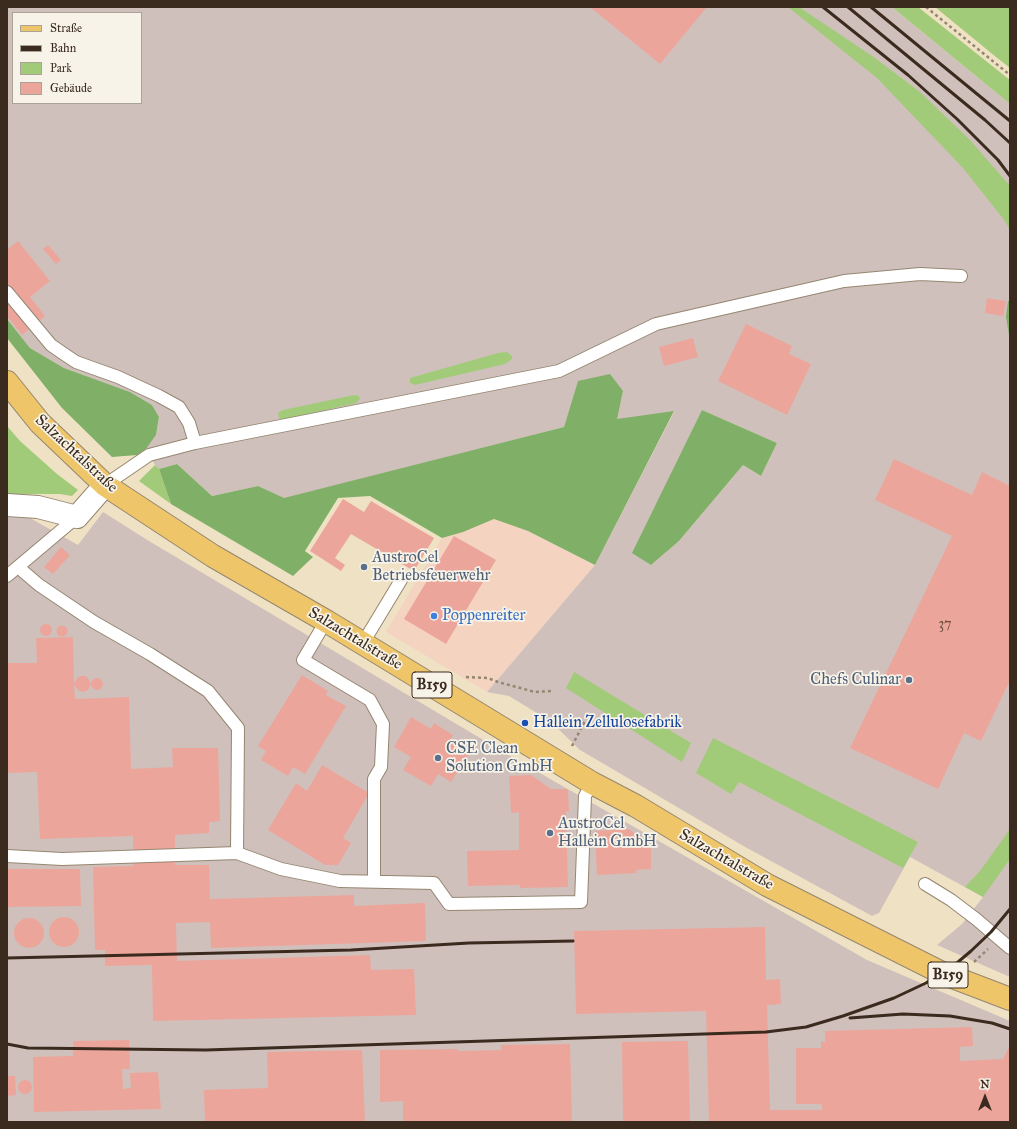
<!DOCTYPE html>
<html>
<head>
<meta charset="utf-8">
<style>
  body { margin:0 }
  #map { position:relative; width:1017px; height:1129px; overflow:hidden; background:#efe2c4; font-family:"IM FELL Great Primer",serif }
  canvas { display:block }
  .frame { position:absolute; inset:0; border:8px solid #3b2a1e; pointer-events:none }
  .legend { position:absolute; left:12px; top:12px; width:130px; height:92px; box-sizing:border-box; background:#f7f3e8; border:1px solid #aca397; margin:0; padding:5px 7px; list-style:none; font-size:12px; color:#3b2a1e }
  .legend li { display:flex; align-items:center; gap:8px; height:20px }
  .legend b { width:20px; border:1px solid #aca397 }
  .north { position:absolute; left:965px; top:1077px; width:40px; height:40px; -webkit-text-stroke:3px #f7f3e8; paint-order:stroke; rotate:0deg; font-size:11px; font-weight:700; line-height:16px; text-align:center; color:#3b2a1e }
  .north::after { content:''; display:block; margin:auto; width:14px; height:18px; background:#3b2a1e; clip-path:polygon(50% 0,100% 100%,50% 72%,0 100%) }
</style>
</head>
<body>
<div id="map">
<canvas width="1017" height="1129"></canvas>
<div class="frame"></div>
<ul class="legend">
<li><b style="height:5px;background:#eec569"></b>Straße</li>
<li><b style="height:5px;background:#3b2a1e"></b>Bahn</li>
<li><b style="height:11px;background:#a1cb78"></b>Park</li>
<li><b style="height:11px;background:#eca59b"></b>Gebäude</li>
</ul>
<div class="north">N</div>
</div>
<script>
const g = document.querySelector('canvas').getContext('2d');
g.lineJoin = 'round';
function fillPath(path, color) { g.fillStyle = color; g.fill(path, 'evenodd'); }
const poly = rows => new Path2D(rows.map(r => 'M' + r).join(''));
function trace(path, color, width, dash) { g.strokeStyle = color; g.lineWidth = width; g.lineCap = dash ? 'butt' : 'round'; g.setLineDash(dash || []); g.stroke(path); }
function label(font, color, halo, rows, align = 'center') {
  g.font = font + ' "IM FELL Great Primer",serif'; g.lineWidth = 3.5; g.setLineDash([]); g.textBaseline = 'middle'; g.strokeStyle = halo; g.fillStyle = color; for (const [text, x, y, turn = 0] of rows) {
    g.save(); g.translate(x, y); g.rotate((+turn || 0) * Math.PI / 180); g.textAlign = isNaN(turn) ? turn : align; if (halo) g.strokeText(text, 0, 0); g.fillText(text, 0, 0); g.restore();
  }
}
fillPath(poly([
  [494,519,528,531,595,565,487,692,386,632,442,538,463,532]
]), '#f4d3c1');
fillPath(poly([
  [7,7,892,7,1010,104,1010,977,937,945,962,924,983,897,910,857,879,913,872,916,747,848,580,750,550,721,509,696,487,692,595,565,674,412,616,420,623,391,578,382,564,427,284,499,258,486,212,496,177,464,159,469,155,465,146,449,156,435,159,417,152,405,130,392,64,368,30,348,7,319],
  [13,13,141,13,141,103,13,103],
  [702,410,777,443,761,476,743,465,679,541,651,565],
  [103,512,149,541,517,760,867,960,1010,1021,1010,1122,7,1122,7,517,30,518,78,545]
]), '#d0c0bc');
fillPath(poly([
  [788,7,799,7,875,58,920,92,970,140,1010,186,1010,230,1005,221,963,168,877,78],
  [892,7,918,7,1010,80,1010,104],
  [935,7,1010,7,1010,68,996,57],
  [507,352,512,356,512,359,505,364,415,385,410,383,410,378,498,353],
  [354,395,359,396,360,399,356,403,282,420,279,418,278,413,283,410],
  [7,426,20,441,57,474,78,490,72,496,60,494,7,494],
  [155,465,159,469,171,504,139,481],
  [574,672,691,743,682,762,566,688],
  [713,738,918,842,903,868,739,782,731,794,696,773],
  [1010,829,1010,859,983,897,965,887,980,871]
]), '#a1cb78');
fillPath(poly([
  [1008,301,1010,301,1010,341,1006,317],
  [7,319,30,348,64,368,130,392,152,405,159,417,156,435,146,449,137,455,112,457,62,408,7,338],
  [610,374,623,391,617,419,674,411,595,565,528,531,494,519,463,532,442,538,370,496,338,498,305,551,313,557,293,576,171,504,159,469,177,464,212,496,258,486,284,498,564,427,578,381],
  [702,410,777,443,761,476,743,465,679,541,651,565,632,553]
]), '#80af68');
fillPath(poly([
  [590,7,707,7,660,64],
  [18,241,50,281,30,297,45,316,22,335,7,316,7,250],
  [48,245,61,260,56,264,43,249],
  [987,298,1006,301,1003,316,985,313],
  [746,324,792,346,789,354,811,364,787,415,718,381],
  [693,338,698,357,664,366,659,347],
  [894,459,972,495,982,472,1010,486,1010,680,981,741,964,733,938,789,850,748,952,536,875,500],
  [343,499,364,512,371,501,434,538,414,571,351,534,335,558,345,565,341,571,310,551],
  [454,536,496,560,446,644,404,619],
  [61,547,70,555,53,574,44,567],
  '40 630a6 6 0 1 1 12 0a6 6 0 1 1-12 0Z',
  '56.5 631a5.5 5.5 0 1 1 11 0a5.5 5.5 0 1 1-11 0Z',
  [73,637,74,684,77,678,81,676,86,676,91,683,88,690,83,692,78,690,74,685,75,699,129,697,131,769,173,767,172,748,218,748,220,821,209,822,209,833,175,835,175,865,209,865,210,899,354,895,354,906,425,903,426,941,211,948,210,922,176,923,177,961,370,955,371,970,414,969,416,1015,153,1021,152,965,105,966,105,950,95,950,93,867,133,866,133,836,40,839,37,772,7,773,7,663,37,663,36,638],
  [302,675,328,691,326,695,346,706,305,774,293,767,288,776,261,760,266,751,258,746],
  '91 684a6 6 0 1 1 12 0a6 6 0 1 1-12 0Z',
  [411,717,431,729,434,723,453,735,450,740,470,752,451,782,438,774,431,786,403,770,411,757,394,747],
  [322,765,369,793,343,838,351,843,338,865,325,865,268,830,296,783,307,791],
  [531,775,551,789,568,789,569,812,566,811,568,887,520,888,520,885,468,886,467,851,519,850,519,812,511,813,509,776],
  [629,829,635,834,636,845,647,844,651,848,651,869,636,870,637,873,597,875,595,831],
  [7,869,80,869,81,906,7,907],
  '49 932a15 15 0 1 1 30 0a15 15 0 1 1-30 0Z',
  '14 933a15 15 0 1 1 30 0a15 15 0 1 1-30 0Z',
  [765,927,766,980,780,979,781,1004,767,1005,770,1110,822,1110,822,1104,796,1104,796,1048,821,1048,821,1042,825,1042,825,1031,972,1027,973,1046,960,1047,960,1061,1003,1059,1010,1045,1010,1122,709,1122,706,1011,576,1014,574,931],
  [129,1040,130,1069,122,1069,123,1089,131,1088,130,1073,158,1072,161,1109,34,1112,33,1057,73,1056,73,1041],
  [688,1041,690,1122,623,1122,622,1042],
  [570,1044,572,1122,403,1122,403,1101,380,1102,380,1050,458,1049,458,1051,501,1050,501,1045],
  [362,1050,365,1122,205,1122,204,1090,268,1088,267,1052],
  [7,1076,15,1076,16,1095,7,1096],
  '18 1087a7 7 0 1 1 14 0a7 7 0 1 1-14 0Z'
]), '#eca59b');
const service = poly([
  [7,292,51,345,64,354,76,362,118,377,159,396,179,407,189,423,195,443],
  [105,485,149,455,195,443,559,371,656,324,844,281,920,274,961,276],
  [18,567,39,585,94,622,150,654,208,691,238,728,237,853],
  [7,576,77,517],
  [326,621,303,660,370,700,383,724,381,767,374,779,374,881],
  [363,643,401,580],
  [7,856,62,859,237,853,281,869,340,881,434,883,449,904,581,902,585,796,592,783],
  [925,884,951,900,976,919,1010,948]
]);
const minor = poly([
  [7,505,38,507,77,517,105,485]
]);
const primary = poly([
  [7,382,40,423,105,485,213,556,326,621,592,783,636,806,767,885,942,973,1010,999]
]);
trace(service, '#958671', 14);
trace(minor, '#958671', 24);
trace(primary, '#958671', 24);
trace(poly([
  [926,7,1010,75],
  [466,677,488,678,498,682,535,692,552,691],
  [572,746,588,715],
  [974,962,988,949]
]), '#958671', 2.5, [3, 3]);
trace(service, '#fff', 12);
trace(minor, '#fff', 22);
trace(primary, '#eec569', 22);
trace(poly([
  [823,7,908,75,957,119,998,160,1010,176],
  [848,7,985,120,1010,143],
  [871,7,1010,121],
  [7,958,351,950,469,943,573,941],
  [850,1018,903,1014,950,1016,992,1023,1010,1029],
  [7,1044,28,1048,206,1050,766,1032,806,1027,843,1016,894,998,926,983,958,962,971,951,991,932,1010,909]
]), '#3b2a1e', 3);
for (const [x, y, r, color] of [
  [364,567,4,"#5c6f8a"],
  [434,616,4,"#3f7fe0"],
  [909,680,4,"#5c6f8a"],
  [525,723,4,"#1a4fb4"],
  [438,758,4,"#5c6f8a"],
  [550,833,4,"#5c6f8a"]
]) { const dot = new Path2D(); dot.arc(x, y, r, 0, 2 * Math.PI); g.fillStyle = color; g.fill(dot); trace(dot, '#f7f3e8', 1.5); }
label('14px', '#67493d', null, [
  ["37",945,625]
]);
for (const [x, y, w] of [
  [432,685,40],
  [948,975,40]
]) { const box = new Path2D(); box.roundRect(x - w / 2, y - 13, w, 26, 3); g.fillStyle = '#f7f3e8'; g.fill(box); trace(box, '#3b2a1e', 1); }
label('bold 15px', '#3b2a1e', null, [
  ["B159",432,685],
  ["B159",948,975]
]);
label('16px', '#3b2a1e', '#f7f3e8', [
  ["Salzachtalstraße",76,454,43],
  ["Salzachtalstraße",355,639,31],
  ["Salzachtalstraße",726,860,30]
]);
label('16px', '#4e5e75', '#f7f3e8', [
  ["AustroCel",372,558],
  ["Betriebsfeuerwehr",372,576],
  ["Chefs Culinar",901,680,"right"],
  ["CSE Clean",446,749],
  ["Solution GmbH",446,767],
  ["AustroCel",558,824],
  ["Hallein GmbH",558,842]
], 'left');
label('16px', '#366cbe', '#f7f3e8', [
  ["Poppenreiter",442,616]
], 'left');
label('16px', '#164399', '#f7f3e8', [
  ["Hallein Zellulosefabrik",533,723]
], 'left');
</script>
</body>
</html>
